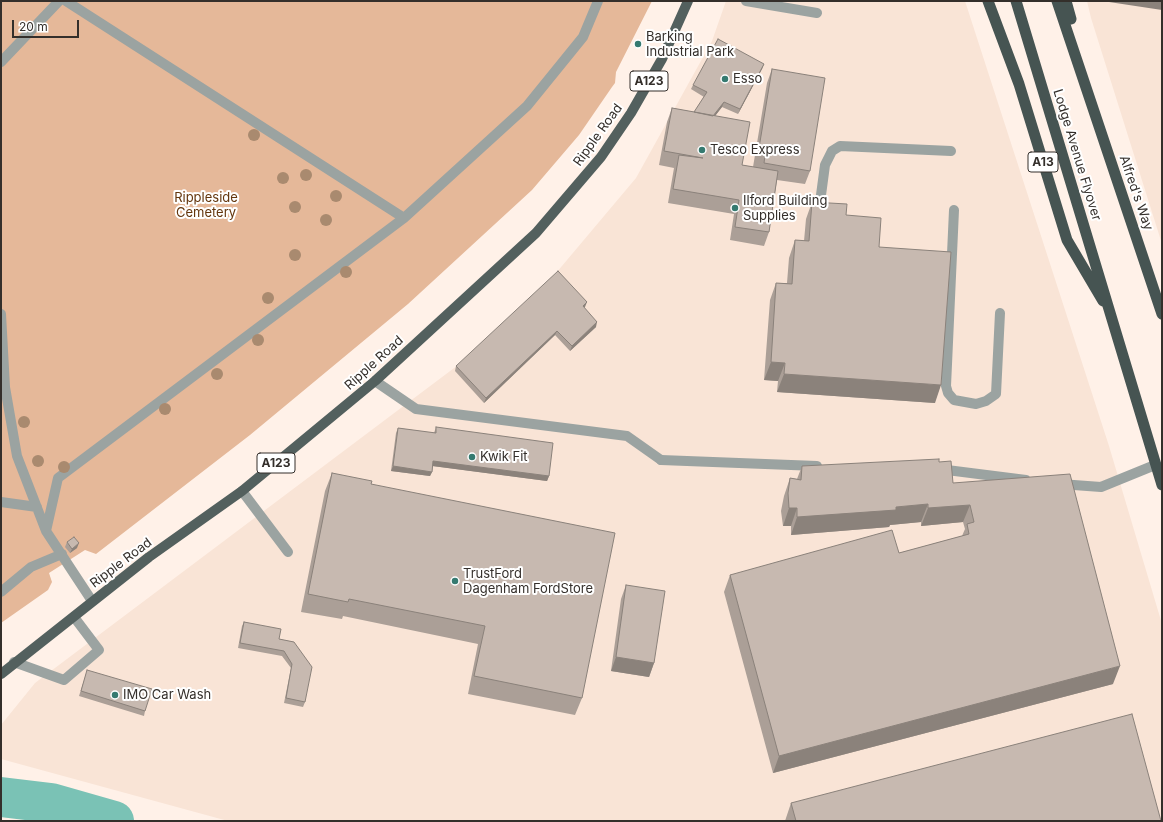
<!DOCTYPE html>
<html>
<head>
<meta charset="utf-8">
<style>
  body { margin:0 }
  #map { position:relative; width:1163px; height:822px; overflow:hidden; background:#fff1e8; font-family:Inter,sans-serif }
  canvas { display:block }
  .frame { position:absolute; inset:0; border:2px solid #342f2b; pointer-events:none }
  .scale { position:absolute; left:12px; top:20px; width:67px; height:18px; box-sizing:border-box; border:2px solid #342f2b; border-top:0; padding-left:5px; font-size:12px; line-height:14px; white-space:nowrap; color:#342f2b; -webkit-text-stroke:3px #fff; paint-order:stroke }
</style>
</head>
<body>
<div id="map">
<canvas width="1163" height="822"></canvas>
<div class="frame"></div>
<div class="scale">20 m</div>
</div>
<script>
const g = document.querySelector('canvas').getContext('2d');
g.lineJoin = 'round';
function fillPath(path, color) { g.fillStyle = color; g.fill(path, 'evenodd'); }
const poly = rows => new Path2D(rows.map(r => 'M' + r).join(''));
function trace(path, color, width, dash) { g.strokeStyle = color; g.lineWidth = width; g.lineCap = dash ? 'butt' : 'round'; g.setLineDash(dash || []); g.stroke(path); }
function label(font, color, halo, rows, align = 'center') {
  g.font = font + ' Inter,sans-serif'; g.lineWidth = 4; g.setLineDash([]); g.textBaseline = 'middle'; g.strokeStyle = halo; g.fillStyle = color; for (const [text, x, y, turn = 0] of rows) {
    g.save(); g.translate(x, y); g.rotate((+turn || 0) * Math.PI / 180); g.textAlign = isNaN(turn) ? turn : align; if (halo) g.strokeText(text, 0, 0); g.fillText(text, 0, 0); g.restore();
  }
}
fillPath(poly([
  [726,1,965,1,1109,446,1162,624,1162,821,228,821,1,759,1,725,35,683,514,323,636,178,712,41],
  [1087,1,1162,1,1162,244,1091,18]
]), '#f9e4d6');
fillPath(poly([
  [1,1,652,1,616,72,615,83,612,87,579,135,532,190,408,304,250,435,96,554,85,550,49,573,52,582,48,590,1,623]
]), '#e5b899');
trace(poly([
  [1,797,51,803,114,821]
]), '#7ac2b5', 40);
trace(poly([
  [66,1,404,218],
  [746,1,817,13],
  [1,62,59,1],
  [821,195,825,165,832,151,840,146,951,151],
  [954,210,946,386,948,393,954,400,976,404,986,401,996,394,1000,313],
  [1,314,5,387,17,456,46,531,92,601],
  [375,381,416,409,627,436,661,460],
  [242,491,288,552],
  [1,502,37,507],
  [46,531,58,478,404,218,527,106,583,37,598,1],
  [1,592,31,567,62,554],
  [14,662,64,680,99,650,74,617]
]), '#9ba3a1', 10);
trace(poly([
  [661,460,817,466],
  [939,469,1026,480],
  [1060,484,1101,487,1155,465]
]), '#9ba3a1', 10);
trace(poly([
  [1,674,149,557,242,491,375,381,536,233,601,157,631,113,662,59,688,1]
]), '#53605e', 10);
trace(poly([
  [988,1,1019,84,1067,240,1103,301],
  [1016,1,1162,485],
  [1057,1,1162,314],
  [1066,1,1071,19]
]), '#465452', 11);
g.fillStyle = '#a98a6f';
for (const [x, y] of [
  [254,135],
  [306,175],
  [283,178],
  [336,196],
  [295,207],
  [326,220],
  [295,255],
  [346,272],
  [268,298],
  [258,340],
  [217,374],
  [165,409],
  [24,422],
  [38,461],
  [64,467]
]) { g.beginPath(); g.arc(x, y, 6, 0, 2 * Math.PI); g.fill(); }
fillPath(poly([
  [764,64,762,69,738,114,722,107,715,116,742,165,753,167,767,83,772,69,810,171,805,184,777,180,769,232,764,246,730,240,734,214,668,203,674,168,659,165,667,122,672,108,694,112,704,97,691,89,693,85],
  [812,202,846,215,879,247,935,403,777,392,778,381,764,380,770,300,776,283,787,283,789,258,795,240,804,241,806,219],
  [585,307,584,308,596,327,570,351,555,335,484,403,455,371,456,366],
  [436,427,549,476,547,481,433,466,432,472,430,476,391,471,396,433,398,428,434,433],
  [939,462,953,483,1113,684,773,773,724,592,730,575,899,553,962,536,965,529,963,522,921,526,921,522,890,525,889,527,791,535,791,526,783,526,781,511,784,496,790,478,797,479,802,466],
  [332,473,371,484,582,698,575,715,468,694,478,644,343,616,342,619,301,612,325,491],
  [67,542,77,548,70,553,65,547],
  [626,585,654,663,649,677,611,671,621,599],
  [244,622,279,639,294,642,305,702,303,707,284,703,291,668,282,656,238,648,242,626],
  [86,674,145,711,144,716,79,696],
  [791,803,1161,821,785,821]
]), '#ab9f97');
fillPath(poly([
  [1109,1,1162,1,1162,10,1109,2],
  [764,64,762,69,738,114,740,109],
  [724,102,722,107,705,129,707,124],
  [587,302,585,307,581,311,583,306],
  [597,322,596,327,570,351,572,346],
  [557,331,555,335,484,403,486,398],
  [771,362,785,363,778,381,764,380],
  [784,374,941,385,935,403,777,392],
  [433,461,549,476,547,481,432,466],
  [393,466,432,472,430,476,391,471],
  [928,504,921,522,890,525,889,527,791,535,797,517],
  [970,505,963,522,921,526,928,508],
  [789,508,797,508,791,526,783,526],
  [79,543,77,548,70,553,72,549],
  [616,657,654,663,649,677,611,671],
  [1120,666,1113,684,773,773,779,756]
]), '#8b827b');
const building = poly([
  [718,39,764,64,740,109,724,102,713,116,694,112,707,92,693,85,718,39],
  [772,69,825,78,810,171,764,163,765,156,758,154,772,69],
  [672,108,750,122,742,165,778,171,769,232,735,227,739,200,673,189,679,155,703,158,664,151,672,108],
  [812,202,847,204,846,215,881,218,879,247,951,252,941,385,784,374,785,363,771,362,776,283,792,284,795,240,809,241,812,202],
  [558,271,587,302,583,306,597,322,572,346,557,331,486,398,456,366,558,271],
  [436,427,553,443,549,476,433,461,432,472,393,466,398,428,436,433,436,427],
  [939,459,939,462,951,461,953,483,1070,474,1120,666,779,756,730,575,892,530,899,553,969,534,967,524,974,522,970,505,928,508,928,504,896,507,896,510,797,517,797,508,789,508,788,493,790,478,801,480,802,466,939,459],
  [332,473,372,481,371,484,615,533,582,698,474,676,485,626,349,599,348,602,308,594,332,473],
  [74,537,79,543,72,549,67,542,74,537],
  [626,585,665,591,654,663,616,657,626,585],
  [244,622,281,629,279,639,294,642,312,667,305,702,286,698,292,664,284,651,240,643,244,622],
  [87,670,152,689,145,711,81,691,87,670],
  [1132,714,1161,821,796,821,791,803,1132,714]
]);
fillPath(building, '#c7b9b0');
trace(building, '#8b827b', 1);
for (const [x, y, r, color] of [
  [638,44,4,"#357a70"],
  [725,79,4,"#357a70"],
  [702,150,4,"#357a70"],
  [735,208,4,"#357a70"],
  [472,457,4,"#357a70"],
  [455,581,4,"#357a70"],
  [115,695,4,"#357a70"]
]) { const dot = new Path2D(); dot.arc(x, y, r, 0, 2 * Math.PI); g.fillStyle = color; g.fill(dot); trace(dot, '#fff', 1.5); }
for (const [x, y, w] of [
  [649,81,38],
  [1043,162,30],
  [276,463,38]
]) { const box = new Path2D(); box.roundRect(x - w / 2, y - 10, w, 20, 3); g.fillStyle = '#fff'; g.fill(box); trace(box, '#342f2b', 1); }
label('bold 12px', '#342f2b', null, [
  ["A123",649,81],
  ["A13",1043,162],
  ["A123",276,463]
]);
label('13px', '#342f2b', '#fff', [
  ["Barking",646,37],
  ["Industrial Park",646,52],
  ["Esso",733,79],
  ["Tesco Express",710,150],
  ["Ilford Building",743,201],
  ["Supplies",743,216],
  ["Kwik Fit",480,457],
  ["TrustFord",463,574],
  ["Dagenham FordStore",463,589],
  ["IMO Car Wash",123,695]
], 'left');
label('13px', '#342f2b', '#fff', [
  ["Ripple Road",598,135,-54],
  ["Lodge Avenue Flyover",1077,155,73],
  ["Alfred's Way",1136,193,71],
  ["Ripple Road",374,363,-42],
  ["Ripple Road",121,563,-37]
]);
label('13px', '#63350c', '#fff', [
  ["Rippleside",206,198],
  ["Cemetery",206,213]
]);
</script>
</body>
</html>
